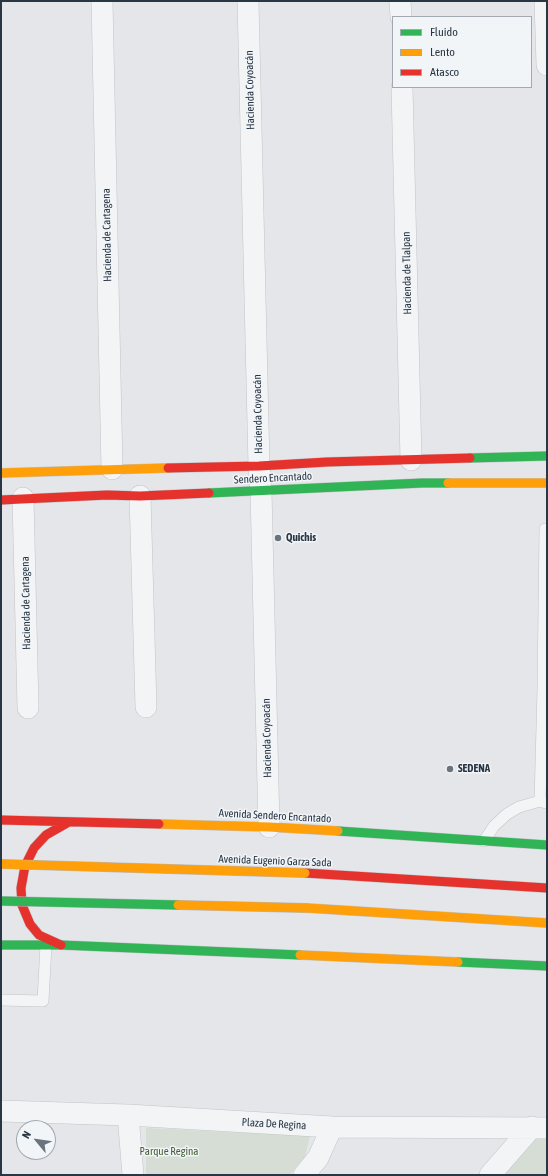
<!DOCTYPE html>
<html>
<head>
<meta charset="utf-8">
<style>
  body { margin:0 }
  #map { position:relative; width:548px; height:1176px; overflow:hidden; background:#e4e6e9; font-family:"Asap Condensed",sans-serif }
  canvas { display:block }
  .frame { position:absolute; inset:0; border:2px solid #293644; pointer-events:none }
  .legend { position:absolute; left:392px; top:16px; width:140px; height:72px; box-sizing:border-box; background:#f2f5f8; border:1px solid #a2a9b0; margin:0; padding:5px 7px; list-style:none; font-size:12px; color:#293644 }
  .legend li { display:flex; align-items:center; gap:8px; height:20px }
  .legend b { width:20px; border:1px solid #a2a9b0 }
  .north { position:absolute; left:16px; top:1120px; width:40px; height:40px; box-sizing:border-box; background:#f2f5f8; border:1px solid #a2a9b0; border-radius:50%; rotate:299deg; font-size:11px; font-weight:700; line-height:16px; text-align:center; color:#293644 }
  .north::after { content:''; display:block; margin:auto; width:14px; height:18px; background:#6a747e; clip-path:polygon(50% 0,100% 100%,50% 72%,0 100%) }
</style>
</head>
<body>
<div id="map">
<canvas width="548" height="1176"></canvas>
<div class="frame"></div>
<ul class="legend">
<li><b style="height:5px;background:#30b455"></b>Fluido</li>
<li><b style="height:5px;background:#ff9f0a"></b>Lento</li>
<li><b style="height:5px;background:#e5322d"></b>Atasco</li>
</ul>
<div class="north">N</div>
</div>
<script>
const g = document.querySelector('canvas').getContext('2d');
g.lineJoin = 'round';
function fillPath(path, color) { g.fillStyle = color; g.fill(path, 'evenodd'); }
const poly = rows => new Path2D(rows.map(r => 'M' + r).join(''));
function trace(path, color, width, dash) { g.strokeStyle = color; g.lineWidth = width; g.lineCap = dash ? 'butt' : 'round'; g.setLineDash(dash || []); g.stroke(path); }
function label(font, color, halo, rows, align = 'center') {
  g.font = font + ' "Asap Condensed",sans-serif'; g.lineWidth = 3; g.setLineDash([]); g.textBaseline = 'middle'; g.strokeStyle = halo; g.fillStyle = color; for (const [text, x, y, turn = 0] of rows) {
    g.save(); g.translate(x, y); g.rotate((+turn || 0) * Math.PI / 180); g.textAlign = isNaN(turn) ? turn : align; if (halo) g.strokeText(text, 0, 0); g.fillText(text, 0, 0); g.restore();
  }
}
fillPath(poly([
  [146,1128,310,1136,305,1157,290,1175,146,1175],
  [536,1133,547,1133,547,1175,498,1175]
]), '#d5ddd4');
const lane = poly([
  [543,689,545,529],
  [540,801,543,689,547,689],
  [484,841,494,826,507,814,519,807,540,801,546,803],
  [1,1000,43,1001,46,945]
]);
const street = poly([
  [102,1,112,469],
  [248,1,259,466,261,491,269,827],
  [400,1,401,17],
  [545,1,547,65],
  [402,87,411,460],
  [140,496,146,707],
  [23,498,28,708],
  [1,1111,128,1115,332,1127,547,1128],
  [128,1115,133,1175],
  [304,1175,318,1158,332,1127],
  [490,1175,532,1127]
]);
const fast = poly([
  [470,458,547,456],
  [209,493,422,483,448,483],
  [338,831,547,845],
  [1,945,61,945,300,955],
  [458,962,547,966]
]);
const slow = poly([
  [1,473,168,468],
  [448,483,547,483],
  [159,824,269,827,338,831],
  [307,908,547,923],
  [300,955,458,962]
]);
const jam = poly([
  [168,468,259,466,327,462,470,458],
  [1,500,107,495,140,496,209,493],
  [1,820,159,824],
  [305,873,547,888],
  [61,945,39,935,30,924,22,905,21,888,25,866,34,848,46,835,67,823]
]);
trace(lane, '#c2c4c7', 12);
trace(street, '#c2c4c7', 22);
trace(fast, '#c2c4c7', 10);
trace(slow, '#c2c4c7', 10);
trace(jam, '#c2c4c7', 10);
trace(lane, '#f3f4f6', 11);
trace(street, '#f3f4f6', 21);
trace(fast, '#30b455', 9);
trace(slow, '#ff9f0a', 9);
trace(jam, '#e5322d', 9);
const fastBridge = poly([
  [1,901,178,905]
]);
const slowBridge = poly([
  [1,864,305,873],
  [178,905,307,908]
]);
trace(fastBridge, '#b6b9be', 10, []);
trace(slowBridge, '#b6b9be', 10, []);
trace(fastBridge, '#30b455', 9);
trace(slowBridge, '#ff9f0a', 9);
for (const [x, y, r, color] of [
  [278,538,4,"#6a747e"],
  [450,769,4,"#6a747e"]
]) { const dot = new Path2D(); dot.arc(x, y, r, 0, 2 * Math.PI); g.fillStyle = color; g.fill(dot); trace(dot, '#f2f5f8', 1.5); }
label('11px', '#293644', '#f2f5f8', [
  ["Hacienda Coyoacán",250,90,-91],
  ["Hacienda de Cartagena",107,235,-91],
  ["Hacienda de Tlalpan",407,273,-91],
  ["Hacienda Coyoacán",258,414,-91],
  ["Sendero Encantado",273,478,-3],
  ["Hacienda de Cartagena",26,603,-91],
  ["Hacienda Coyoacán",267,738,-91],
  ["Avenida Sendero Encantado",275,816,3],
  ["Avenida Eugenio Garza Sada",275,861,2],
  ["Plaza De Regina",274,1124,3]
]);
label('bold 11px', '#293644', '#f2f5f8', [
  ["Quichis",286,538],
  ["SEDENA",458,769]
], 'left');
label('11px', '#436035', '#f2f5f8', [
  ["Parque Regina",169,1152]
]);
</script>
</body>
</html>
